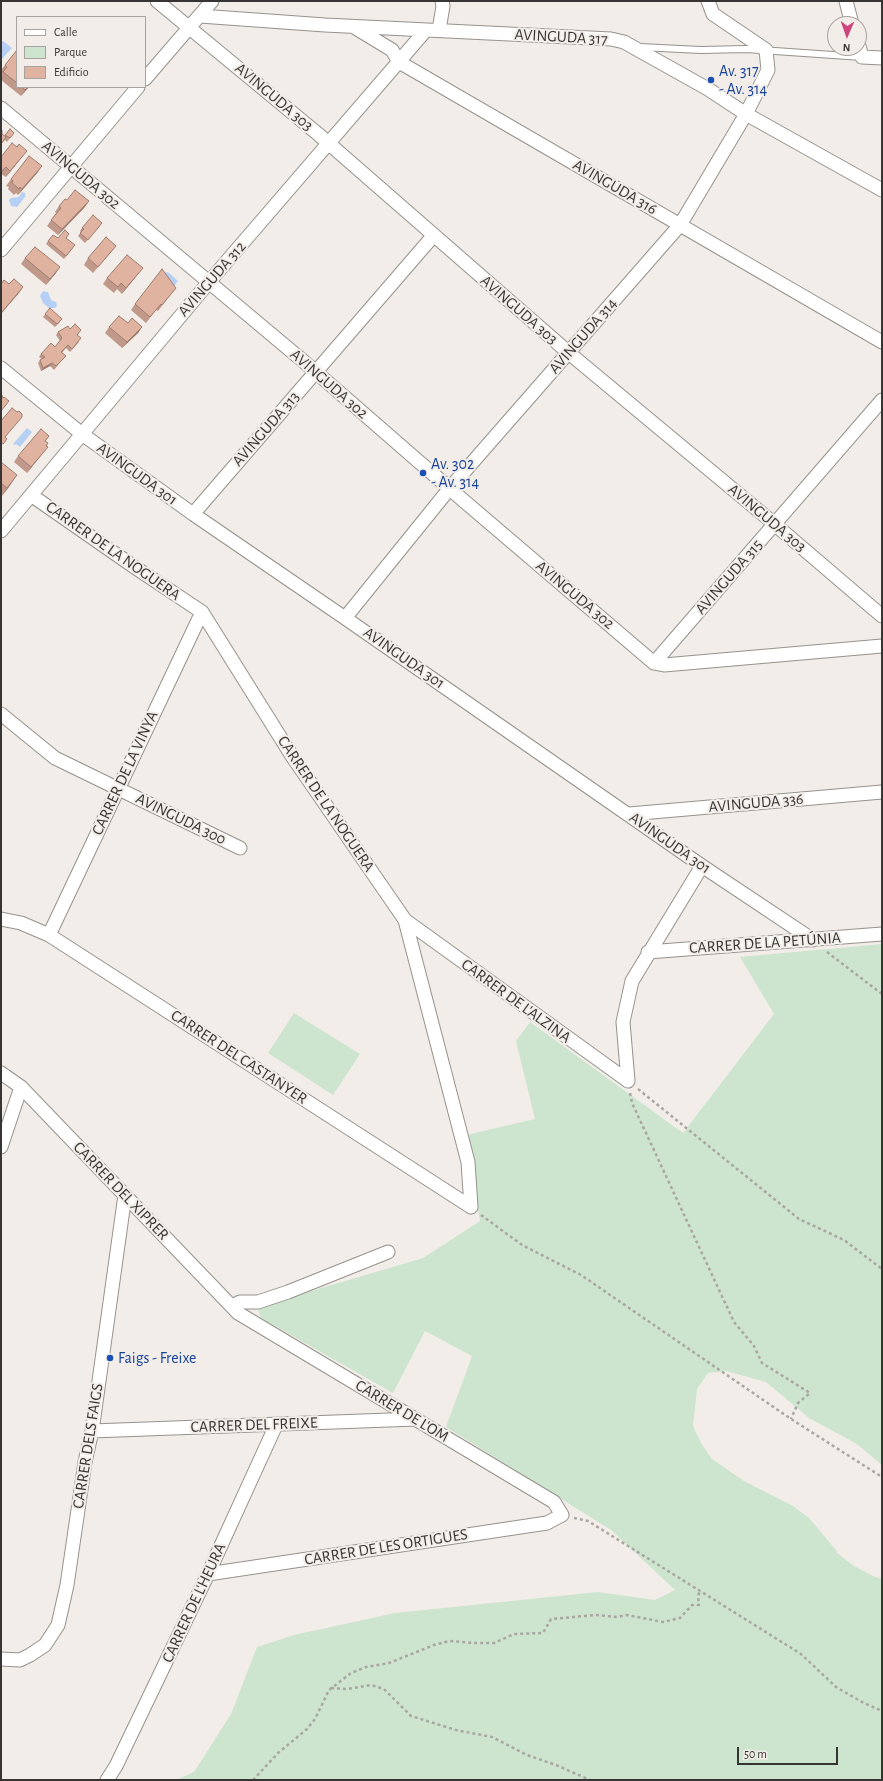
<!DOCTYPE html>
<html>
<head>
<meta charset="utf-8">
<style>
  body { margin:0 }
  #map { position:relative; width:883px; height:1781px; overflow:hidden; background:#f2ede8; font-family:"Alegreya Sans",sans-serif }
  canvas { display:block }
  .frame { position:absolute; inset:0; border:2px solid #373533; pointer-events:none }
  .legend { position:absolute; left:16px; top:16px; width:130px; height:72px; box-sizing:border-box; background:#f2ede8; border:1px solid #a7a3a0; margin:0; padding:5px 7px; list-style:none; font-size:12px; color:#373533 }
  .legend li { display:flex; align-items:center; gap:8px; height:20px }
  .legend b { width:20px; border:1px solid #a7a3a0 }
  .north { position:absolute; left:827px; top:16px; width:40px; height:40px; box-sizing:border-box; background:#f2ede8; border:1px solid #a7a3a0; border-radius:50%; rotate:182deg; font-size:11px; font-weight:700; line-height:16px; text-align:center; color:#373533 }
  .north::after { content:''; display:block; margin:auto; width:14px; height:18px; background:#ce457e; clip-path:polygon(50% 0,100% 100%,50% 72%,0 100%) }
  .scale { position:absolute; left:737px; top:1747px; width:101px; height:18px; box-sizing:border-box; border:2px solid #373533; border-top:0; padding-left:5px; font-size:12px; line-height:14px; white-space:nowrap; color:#373533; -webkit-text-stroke:3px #f2ede8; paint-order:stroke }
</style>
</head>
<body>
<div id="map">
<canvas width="883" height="1781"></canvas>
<div class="frame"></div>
<ul class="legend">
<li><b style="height:5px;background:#fff"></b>Calle</li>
<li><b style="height:11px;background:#cde5cf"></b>Parque</li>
<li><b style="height:11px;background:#e0b2a0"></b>Edificio</li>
</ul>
<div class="north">N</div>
<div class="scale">50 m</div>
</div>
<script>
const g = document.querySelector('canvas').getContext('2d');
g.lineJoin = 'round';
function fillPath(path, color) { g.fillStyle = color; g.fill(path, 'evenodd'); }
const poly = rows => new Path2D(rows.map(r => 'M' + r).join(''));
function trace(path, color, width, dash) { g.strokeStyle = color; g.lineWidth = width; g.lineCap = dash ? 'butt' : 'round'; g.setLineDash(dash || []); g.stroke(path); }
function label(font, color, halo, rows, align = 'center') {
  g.font = font + ' "Alegreya Sans",sans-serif'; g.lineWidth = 4; g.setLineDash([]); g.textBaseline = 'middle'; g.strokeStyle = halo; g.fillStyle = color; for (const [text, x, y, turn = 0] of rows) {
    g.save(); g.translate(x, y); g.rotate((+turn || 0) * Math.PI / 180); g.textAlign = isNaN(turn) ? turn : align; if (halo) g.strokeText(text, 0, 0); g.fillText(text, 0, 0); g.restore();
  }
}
fillPath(poly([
  [882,944,882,1465,857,1444,809,1418,766,1382,726,1371,708,1373,697,1389,693,1426,701,1443,712,1459,744,1481,793,1506,809,1518,836,1550,837,1553,854,1566,873,1576,882,1579,882,1780,176,1780,194,1772,231,1714,257,1647,294,1635,395,1613,598,1592,655,1600,675,1590,611,1530,446,1427,472,1356,425,1331,393,1393,261,1318,257,1307,423,1258,480,1221,466,1135,535,1119,516,1041,530,1022,683,1133,774,1014,740,957],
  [294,1013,360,1054,333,1095,268,1053]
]), '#cde5cf');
fillPath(poly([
  [3,41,12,48,1,60,1,43],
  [22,192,25,193,25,197,17,207,11,206,9,200,11,198,19,197],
  [165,272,169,273,178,281,174,286,171,287,172,282,164,273],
  [43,291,48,292,51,300,56,302,57,306,55,308,49,308,43,303,40,296],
  [27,428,32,432,20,447,16,444,15,445,13,444]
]), '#b6d0f5');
const lane = poly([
  [640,47,701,50,746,49,862,57]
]);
const street = poly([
  [157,1,318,134,569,353,765,516,882,616],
  [846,1,852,24],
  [200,16,325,25,611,39,624,42,708,89,746,114,882,190],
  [354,27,392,50,399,62,882,342],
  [439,30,443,6,442,1],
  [859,46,862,57,882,58],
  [145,79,212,1],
  [1,108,302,360,464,501,654,663,664,665,882,646],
  [1,250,138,87],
  [1,368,82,434,193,514,345,618,702,866,813,940],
  [31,495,133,566,202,612,292,756,405,920,468,1162,471,1207],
  [193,514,434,235],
  [1,531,209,282,426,30],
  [345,618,450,488,680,225,746,114,768,70,766,50,713,14,708,1],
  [654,663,882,400],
  [1,714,55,758,240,848],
  [629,814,882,792],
  [1,919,21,923,49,935,471,1207],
  [405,920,628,1081],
  [49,935,202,612],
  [648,952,882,934],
  [1,1073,21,1087,238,1313,554,1502,562,1515,547,1523,208,1574],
  [628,1081,623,1022,632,981,702,866],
  [1,1147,21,1087],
  [232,1306,240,1302,258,1302,288,1292,388,1252],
  [92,1431,416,1419],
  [1,1659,20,1660,30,1655,45,1645,58,1625,67,1585,85,1462,92,1431,125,1195],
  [107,1780,116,1766,208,1574,276,1425]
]);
trace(lane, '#96928c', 8);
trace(street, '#96928c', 15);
trace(poly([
  [827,952,882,994],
  [638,1089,799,1219,844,1240,882,1269],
  [630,1093,632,1103,734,1322,754,1346,762,1363,810,1393,798,1403,791,1419],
  [481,1215,522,1245,581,1275,791,1419,882,1477],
  [574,1518,588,1521,801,1654,836,1687,862,1702,882,1711],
  [331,1688,347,1689,371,1685,384,1689,411,1716,456,1730,492,1737,527,1755,556,1765,590,1780],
  [253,1780,278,1753,307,1729,315,1719,329,1690,351,1673,366,1667,389,1663,434,1645,449,1641,473,1643,494,1643,514,1634,543,1633,551,1619,596,1615,617,1617,627,1615,663,1622,680,1618,692,1605,699,1605,698,1596,700,1591]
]), '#aaa6a2', 2.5, [3, 3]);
trace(lane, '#fff', 6);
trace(street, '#fff', 13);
fillPath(poly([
  [17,50,17,87,29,87,21,96,1,80,1,74,2,73,1,70],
  [1,129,2,134,4,136,10,129,14,133,7,142,5,140,1,144],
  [1,157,22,157,6,177,1,174],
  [38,172,18,195,16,193,14,195,8,189,9,187,6,186,11,179],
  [67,200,89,201,84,208,58,235,47,226,56,213,55,212,59,206],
  [100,226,85,243,78,236,81,232,80,231,82,228],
  [58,238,66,238,73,248,64,259,46,244,48,241],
  [116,246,111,252,93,273,84,265,88,258],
  [25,258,56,273,46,285,21,264],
  [143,268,138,274,122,294,117,289,114,293,103,284,107,278],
  [176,288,158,311,156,310,146,323,131,310,135,304],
  [50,308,60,322,55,327,43,317],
  [128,323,142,327,138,333,122,348,105,333,109,327],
  [70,329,81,330,77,335,79,342,70,352,66,348,62,353,63,359,54,370,50,366,41,371,38,363,40,360,42,359,39,357,41,354,55,347,60,341,56,335,58,332],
  [49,436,45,441,47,446,43,453,27,473,14,462,18,456],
  [1,462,9,487,1,497]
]), '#c1998a');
fillPath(poly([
  [28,87,29,87,21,96,25,90],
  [27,151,22,157,6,177,10,171],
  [42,166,38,172,18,195,22,189],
  [89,201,84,208,58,235,62,229],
  [60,267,56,273,46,285,50,279],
  [143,268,138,274,122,294,126,288],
  [23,287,19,293,1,314,1,313],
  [142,327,138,333,122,348,127,342],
  [52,363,50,366,41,371,43,368],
  [48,447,43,453,27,473,31,467],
  [17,475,9,487,1,497,7,488]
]), '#9d7d70');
const building = poly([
  [17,50,17,83,3,72,7,67,5,65,17,50],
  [21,87,28,87,25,90,21,87],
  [1,129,2,130,2,134,6,137,1,144,1,129],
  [10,129,14,133,10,138,5,135,10,129],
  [12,143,17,147,19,144,27,151,10,171,6,167,2,171,1,170,1,157,12,143],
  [29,156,42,166,22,189,20,187,19,189,12,183,13,181,11,179,29,156],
  [75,190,89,201,62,229,51,220,61,208,59,206,65,199,67,200,75,190],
  [93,215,102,223,88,240,80,233,84,229,82,228,93,215],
  [65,230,69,234,66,238,75,245,66,256,48,241,53,235,58,238,65,230],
  [106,237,116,246,98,267,88,258,106,237],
  [35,247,60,267,50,279,25,258,35,247],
  [127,255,143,268,126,288,121,283,118,287,107,278,127,255],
  [162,269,176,288,162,305,161,304,150,317,135,304,162,269],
  [14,279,23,287,1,313,1,284,4,280,9,284,14,279],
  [50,308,62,319,57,324,45,314,50,308],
  [119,316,128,323,132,318,142,327,127,342,109,327,119,316],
  [75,324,81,330,77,335,81,338,72,349,68,345,61,352,66,356,56,366,52,363,43,368,40,360,45,357,41,354,51,343,55,347,62,338,58,332,68,326,70,329,75,324],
  [1,394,2,395,3,398,4,397,9,401,1,411,1,394],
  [12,408,17,412,19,411,22,414,22,417,5,437,7,439,3,444,1,443,1,421,12,408],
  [41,429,49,436,45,441,48,443,46,446,48,447,31,467,18,456,41,429],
  [1,462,17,475,7,488,1,483,1,462]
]);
fillPath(building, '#e0b2a0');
trace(building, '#9d7d70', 1);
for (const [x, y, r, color] of [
  [711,80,4,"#1a4fb4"],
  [423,473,4,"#1a4fb4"],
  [110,1358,4,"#1a4fb4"]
]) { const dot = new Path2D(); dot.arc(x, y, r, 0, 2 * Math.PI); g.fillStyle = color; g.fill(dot); trace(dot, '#f2ede8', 1.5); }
label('16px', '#373533', '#f2ede8', [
  ["AVINGUDA 317",561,37,3],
  ["AVINGUDA 303",274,97,40],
  ["AVINGUDA 302",81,175,40],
  ["AVINGUDA 316",615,187,30],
  ["AVINGUDA 312",212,279,-49],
  ["AVINGUDA 303",519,310,41],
  ["AVINGUDA 314",583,336,-49],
  ["AVINGUDA 302",329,384,41],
  ["AVINGUDA 313",266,429,-49],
  ["AVINGUDA 301",137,474,36],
  ["AVINGUDA 303",767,518,40],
  ["CARRER DE LA NOGUERA",113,551,35],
  ["AVINGUDA 315",729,577,-49],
  ["AVINGUDA 302",575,595,40],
  ["AVINGUDA 301",404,658,35],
  ["CARRER DE LA VINYA",125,773,-65],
  ["AVINGUDA 336",756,803,-5],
  ["CARRER DE LA NOGUERA",326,804,56],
  ["AVINGUDA 300",181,819,26],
  ["AVINGUDA 301",670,843,35],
  ["CARRER DE LA PETÚNIA",765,943,-4],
  ["CARRER DE L'ALZINA",516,1001,36],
  ["CARRER DEL CASTANYER",239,1057,33],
  ["CARRER DEL XIPRER",121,1191,46],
  ["CARRER DE L'OM",402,1411,31],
  ["CARRER DEL FREIXE",254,1425,-2],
  ["CARRER DELS FAIGS",88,1446,-81],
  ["CARRER DE LES ORTIGUES",386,1547,-9],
  ["CARRER DE L'HEURA",194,1603,-65]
]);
label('16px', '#164399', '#f2ede8', [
  ["Av. 317",719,71],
  ["- Av. 314",719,89],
  ["Av. 302",431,464],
  ["- Av. 314",431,482],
  ["Faigs - Freixe",118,1358]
], 'left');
</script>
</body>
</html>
